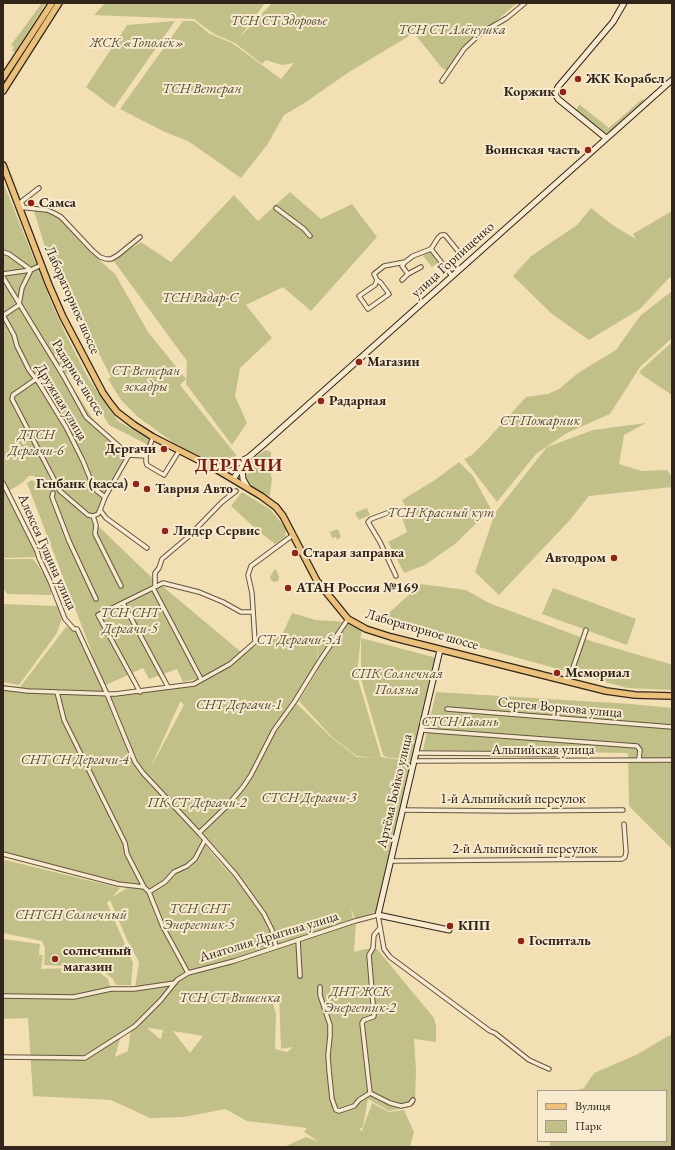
<!DOCTYPE html>
<html>
<head>
<meta charset="utf-8">
<style>
  body { margin:0 }
  #map { position:relative; width:675px; height:1150px; overflow:hidden; background:#f3dfb4; font-family:"EB Garamond",serif }
  canvas { display:block }
  .frame { position:absolute; inset:0; border:4px solid #31251c; pointer-events:none }
  .legend { position:absolute; left:537px; top:1090px; width:130px; height:52px; box-sizing:border-box; background:#f7eace; border:1px solid #a89b87; margin:0; padding:5px 7px; list-style:none; font-size:12px; color:#31251c }
  .legend li { display:flex; align-items:center; gap:8px; height:20px }
  .legend b { width:20px; border:1px solid #a89b87 }
</style>
</head>
<body>
<div id="map">
<canvas width="675" height="1150"></canvas>
<div class="frame"></div>
<ul class="legend">
<li><b style="height:5px;background:#eac07a"></b>Вулиця</li>
<li><b style="height:11px;background:#c2c089"></b>Парк</li>
</ul>
</div>
<script>
const g = document.querySelector('canvas').getContext('2d');
g.lineJoin = 'round';
function fillPath(path, color) { g.fillStyle = color; g.fill(path, 'evenodd'); }
const poly = rows => new Path2D(rows.map(r => 'M' + r).join(''));
function trace(path, color, width, dash) { g.strokeStyle = color; g.lineWidth = width; g.lineCap = dash ? 'butt' : 'round'; g.setLineDash(dash || []); g.stroke(path); }
function label(font, color, halo, rows, align = 'center') {
  g.font = font + ' "EB Garamond",serif'; g.lineWidth = 4; g.setLineDash([]); g.textBaseline = 'middle'; g.strokeStyle = halo; g.fillStyle = color; for (const [text, x, y, turn = 0] of rows) {
    g.save(); g.translate(x, y); g.rotate((+turn || 0) * Math.PI / 180); g.textAlign = isNaN(turn) ? turn : align; if (halo) g.strokeText(text, 0, 0); g.fillText(text, 0, 0); g.restore();
  }
}
fillPath(poly([
  [42,3,46,3,15,52,12,51,14,47,11,45],
  [105,3,265,3,239,38,272,3,517,3,464,49,447,71,441,67,414,33,349,72,303,104,284,115,267,145,241,178,188,141,165,132,120,109,183,21,194,21,210,34,232,43,281,79,294,63,282,65,266,60,262,64,235,43,214,34,194,19,94,15],
  [175,21,114,108,86,87,127,25],
  [584,99,580,105,609,128,640,101,643,99,644,102,611,133,608,133,604,132,576,112,577,108],
  [3,182,52,304,66,335,87,376,106,405,118,421,150,440,148,445,109,425,80,374,65,373,48,348,93,419,108,434,132,453,107,499,103,495,104,497,99,510,92,516,67,498,92,520,148,574,241,652,282,635,292,613,316,620,349,622,362,630,361,635,357,676,381,757,413,762,378,911,355,919,351,908,353,919,330,929,186,973,174,982,135,988,139,962,127,940,110,900,107,903,133,963,131,985,116,985,113,979,99,968,44,965,45,948,42,941,3,933,3,865,5,860,120,888,112,897,127,888,129,884,146,886,148,888,146,885,119,882,3,853,3,685,20,687,66,627,79,629,94,658,27,483,32,480,48,490,34,476,29,476,22,483,5,493,37,557,3,558,3,274,28,314,3,271],
  [317,635,318,670,299,701,332,737,357,756,375,758,357,757,332,738,296,703,275,731,253,775,230,804,199,835,201,839,197,834,226,806,243,785,251,773,273,730,294,701,317,664],
  [143,668,149,679,177,669,183,682,196,679,187,685,130,695,111,696,106,685],
  [181,702,184,705,150,769,180,702],
  [202,840,202,839,241,888,202,841,193,858],
  [290,192,321,219,352,204,377,237,311,311,283,287,246,305,272,338,240,368,235,396,247,423,232,445,186,384,187,361,113,260,141,242,171,262,234,195,258,221],
  [591,208,614,226,636,239,633,234,672,211,672,279,670,277,640,309,589,340,552,314,513,276,531,256,577,225],
  [34,211,47,212,59,218,86,248,115,274,148,332,186,379,180,385,237,456,208,462,174,443,138,417,121,400,108,379,111,377,67,292,45,247],
  [429,251,438,263,432,267,423,256],
  [672,291,672,338,640,367,610,414,567,433,536,454,497,502,464,459,472,455,486,441,526,397,548,394,559,389,578,373,616,350,640,316],
  [672,342,672,395,639,373,641,372,640,371],
  [646,423,624,435,619,464,642,471,667,470,672,477,672,487,589,496,569,521,499,595,475,572,495,513,547,447,593,430],
  [266,450,271,452,271,476,272,478,270,495,269,496,252,487,246,481,246,477,248,464,256,456],
  [459,462,473,476,491,509,455,544,425,565,404,573,388,542,407,532,402,518,410,515,402,500,435,480],
  [242,492,271,510,286,529,285,537,275,544,256,529,231,506],
  [367,508,370,515,359,520,355,513],
  [338,529,341,537,337,540,336,537,332,538,330,532],
  [3,559,33,559,51,584,51,595,7,594,3,588],
  [275,569,276,569,279,577,278,581,274,582,271,580,270,577],
  [421,584,466,590,489,603,594,642,670,664,672,665,672,690,627,688,381,620],
  [553,588,636,619,627,645,542,614],
  [3,604,57,606,63,615,57,633,19,685,3,682],
  [361,638,437,658,413,761,386,757,383,755,361,679],
  [436,692,631,704,672,708,672,849,629,806,628,753,423,750],
  [356,923,354,952,365,949,377,949,434,1018,436,1026,436,1042,414,1039,416,1071,415,1105,404,1108,389,1111,368,1099,363,1127,359,1129,362,1131,372,1103,389,1112,404,1110,414,1132,410,1147,286,1147,286,1146,306,1137,319,1142,304,1132,307,1128,247,1121,225,1109,184,1117,150,1118,111,1100,33,1096,28,1018,3,1019,3,939,40,944,39,955,43,955,41,969,73,968,96,970,108,979,111,991,134,990,179,980,191,974],
  [279,993,281,1049,293,1047,287,1052,275,1049,276,1013,272,1001],
  [132,1026,141,1027,131,1028,128,1051,115,1057,121,1035],
  [147,1028,163,1030,161,1039,160,1039],
  [173,1031,203,1036,190,1053],
  [332,1036,329,1054,334,1098,327,1106,332,1099,326,1061,328,1037],
  [672,1034,672,1147,550,1147,550,1141,666,1141,666,1091,575,1091,584,1088,594,1073,636,1055]
]), '#c2c089');
const street = poly([
  [442,81,464,49,481,33,507,18,525,3],
  [19,207,47,210,54,213,61,217,92,250,100,257,106,259,111,259,118,255,140,237],
  [24,208,21,202,39,188],
  [276,208,304,229,310,236],
  [3,252,9,254,31,270,22,288,19,305,4,315],
  [3,274,31,270,41,265],
  [408,274,421,267],
  [452,276,431,249,438,238,441,235,445,235,462,256],
  [3,277,64,377,86,417,129,455],
  [377,280,381,283,389,294,368,309,359,296,375,285,377,280,374,274,384,266,405,262],
  [402,280,408,274,402,266,405,262,413,256,431,249],
  [3,315,14,335,17,346,29,370,39,383,66,427,83,461,92,483,97,491,105,497],
  [36,379,13,395,12,399,60,491,88,515,93,516,98,514,100,510],
  [153,437,146,456,146,462,147,465,164,475,179,451],
  [146,456,129,455,105,497,100,510,106,518,147,548],
  [3,483,37,551,39,558,50,581,65,619,74,629,77,629,107,694,135,762,143,773,199,833,236,875,264,914,272,930,276,947],
  [53,493,52,497,69,541,96,599],
  [387,513,371,519,368,522,380,542,396,576],
  [93,516,96,525,95,534,121,586],
  [155,587,155,573,159,568,162,559,188,537,222,502,236,491],
  [153,588,201,679],
  [123,603,168,687],
  [568,682,586,630],
  [3,688,28,691,115,694,194,684,230,664,255,642,252,593,248,575,251,566,293,535],
  [57,692,64,720,116,825,125,843,127,854,144,887,149,892,165,882,174,872,187,866,195,859,205,840],
  [140,692,98,615,163,583,199,592,223,602,241,612,253,612],
  [447,709,672,727],
  [421,730,637,746,640,750,639,759],
  [416,753,555,754],
  [414,761,672,760],
  [403,810,510,811,623,810],
  [199,833,227,806,243,787,251,775,274,730,295,701,319,662,348,619],
  [3,854,118,884,144,887],
  [391,861,622,859,625,857,626,852,624,824],
  [149,892,163,927,188,973],
  [298,940,300,976],
  [320,987,320,995,330,1025,330,1036,328,1055,329,1070,332,1099,336,1110,339,1111,354,1106,359,1100,370,1093],
  [3,996,74,997,111,989,134,989,175,983],
  [3,1057,85,1058,135,1026,161,1000,177,980,188,973,234,961,355,921,378,915,384,949,390,957,490,1031,495,1033,529,1060,549,1069],
  [370,1093,362,1023,364,1020,373,1017,374,1016,369,955,373,948,374,935,380,928],
  [370,1093,390,1103,401,1106,410,1104,413,1100]
]);
const secondary = poly([
  [606,138,558,99,555,94,558,87,613,22,624,3],
  [214,468,238,463,249,457,263,445,672,80],
  [242,469,243,479,248,488],
  [233,479,247,460],
  [440,650,378,915,449,930]
]);
const primary = poly([
  [3,78,52,3],
  [3,91,59,3],
  [3,165,49,285,63,317,103,393,110,403,117,412,134,425,153,437,214,468,261,496,276,507,283,516,317,581,348,619,366,629,391,637,606,691,635,695,672,696]
]);
trace(street, '#625442', 5.5);
trace(secondary, '#31251c', 7);
trace(primary, '#31251c', 8);
trace(street, '#f7eace', 3.5);
trace(secondary, '#f7eace', 5);
trace(primary, '#eac07a', 5.5);
for (const [x, y, r, color] of [
  [578,79,4,"#8f2418"],
  [563,92,4,"#8f2418"],
  [588,150,4,"#8f2418"],
  [31,203,4,"#8f2418"],
  [359,362,4,"#8f2418"],
  [321,401,4,"#8f2418"],
  [164,449,4,"#8f2418"],
  [136,484,4,"#8f2418"],
  [147,489,4,"#8f2418"],
  [165,531,4,"#8f2418"],
  [295,553,4,"#8f2418"],
  [614,558,4,"#8f2418"],
  [288,588,4,"#8f2418"],
  [557,673,4,"#8f2418"],
  [450,926,4,"#8f2418"],
  [521,941,4,"#8f2418"],
  [55,959,4,"#8f2418"]
]) { const dot = new Path2D(); dot.arc(x, y, r, 0, 2 * Math.PI); g.fillStyle = color; g.fill(dot); trace(dot, '#f7eace', 1.5); }
label('italic 14px', '#554c37', '#f7eace', [
  ["ТСН СТ Здоровье",279,21],
  ["ТСН СТ Алёнушка",452,30],
  ["ЖСК «Тополёк»",137,43],
  ["ТСН Ветеран",202,89],
  ["ТСН Радар-С",200,298],
  ["СТ Ветеран",146,371],
  ["эскадры",146,387],
  ["СТ Пожарник",540,421],
  ["ДТСН",36,435],
  ["Дергачи-6",36,451],
  ["ТСН Красный кут",441,513],
  ["ТСН СНТ",130,613],
  ["Дергачи-5",130,629],
  ["СТ Дергачи-5А",299,640],
  ["СПК Солнечная",397,674],
  ["Поляна",397,690],
  ["СНТ Дергачи-1",239,705],
  ["СТСН Гавань",460,722],
  ["СНТ СН Дергачи-4",75,760],
  ["СТСН Дергачи-3",309,798],
  ["ПК СТ Дергачи-2",197,803],
  ["ТСН СНТ",199,909],
  ["Энергетик-5",199,925],
  ["СНТСН Солнечный",71,915],
  ["ДНТ ЖСК",360,992],
  ["Энергетик-2",360,1008],
  ["ТСН СТ Вишенка",230,998]
]);
label('bold 14px', '#31251c', '#f7eace', [
  ["ЖК Корабел",586,79],
  ["Коржик",555,92,"right"],
  ["Воинская часть",580,150,"right"],
  ["Самса",39,203],
  ["Магазин",367,362],
  ["Радарная",329,401],
  ["Дергачи",156,449,"right"],
  ["Генбанк (касса)",128,484,"right"],
  ["Таврия Авто",155,489],
  ["Лидер Сервис",173,531],
  ["Старая заправка",303,553],
  ["Автодром",606,558,"right"],
  ["АТАН Россия №169",296,588],
  ["Мемориал",565,673],
  ["КПП",458,926],
  ["Госпиталь",529,941],
  ["солнечный",63,951],
  ["магазин",63,967]
], 'left');
label('14px', '#31251c', '#f7eace', [
  ["улица Горпищенко",453,260,-42],
  ["Лабораторное шоссе",72,300,66],
  ["Радарное шоссе",78,378,58],
  ["Дружная улица",61,402,59],
  ["Алексея Гущина улица",47,552,66],
  ["Лабораторное шоссе",422,630,16],
  ["Сергея Воркова улица",560,708,5],
  ["Альпийская улица",543,750],
  ["Артёма Бойко улица",395,791,-77],
  ["1-й Альпийский переулок",513,799],
  ["2-й Альпийский переулок",525,849],
  ["Анатолия Дрыгина улица",269,937,-17]
]);
g.letterSpacing = '1px';
label('bold 18px', '#7a1f14', '#f7eace', [
  ["ДЕРГАЧИ",239,466]
]);
g.letterSpacing = '0px';
</script>
</body>
</html>
